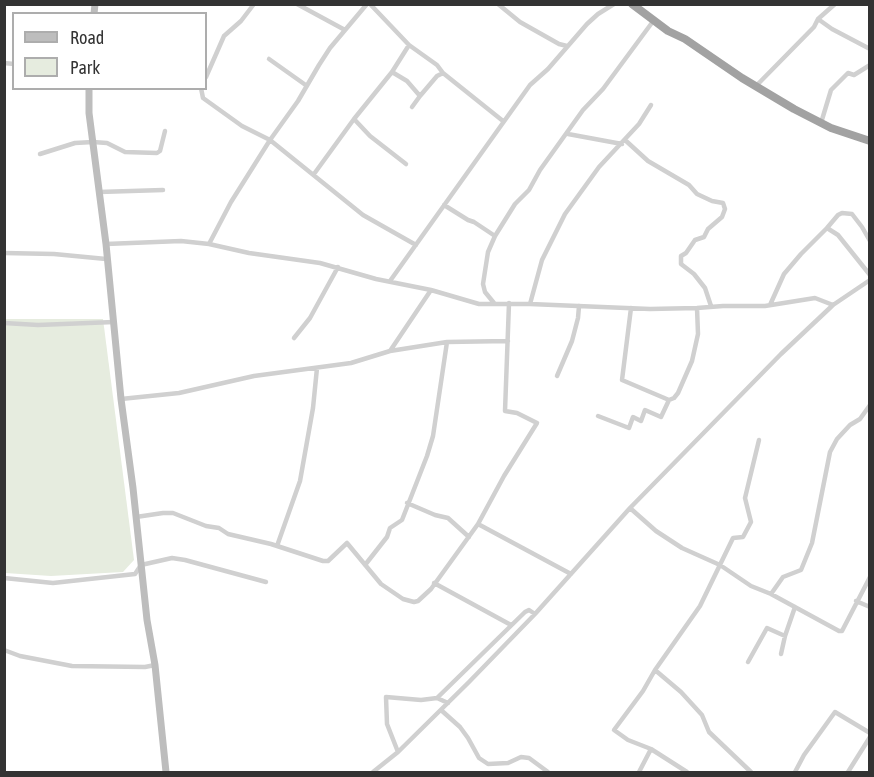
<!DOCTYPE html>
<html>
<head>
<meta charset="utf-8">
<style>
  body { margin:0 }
  #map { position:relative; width:874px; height:777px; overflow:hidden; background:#fff; font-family:"Asap Condensed",sans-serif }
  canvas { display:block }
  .frame { position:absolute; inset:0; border:6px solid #333; pointer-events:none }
  .legend { position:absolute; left:12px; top:12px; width:195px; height:78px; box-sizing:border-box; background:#fff; border:2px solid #adadad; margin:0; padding:8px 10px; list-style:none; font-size:18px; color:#333 }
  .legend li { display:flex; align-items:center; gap:12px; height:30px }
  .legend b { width:30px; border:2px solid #adadad }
</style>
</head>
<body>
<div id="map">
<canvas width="874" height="777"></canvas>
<div class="frame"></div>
<ul class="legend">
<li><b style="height:8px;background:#bdbdbd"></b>Road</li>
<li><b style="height:16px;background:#e6ecdf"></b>Park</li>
</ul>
</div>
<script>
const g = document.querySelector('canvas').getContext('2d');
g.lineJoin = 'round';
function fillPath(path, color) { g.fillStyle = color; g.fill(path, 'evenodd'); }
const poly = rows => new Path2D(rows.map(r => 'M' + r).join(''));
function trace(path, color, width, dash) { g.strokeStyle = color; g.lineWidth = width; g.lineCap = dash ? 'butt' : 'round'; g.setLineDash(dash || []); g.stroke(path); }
fillPath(poly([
  [4,319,103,319,134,560,123,572,51,576,5,573]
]), '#e6ecdf');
trace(poly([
  [297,4,345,30],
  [370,4,409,45,437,65,443,73,503,121],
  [498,4,520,22,559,44,567,46],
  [818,19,832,29,870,49],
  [269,59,307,86],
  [4,63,14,64],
  [392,72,407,81,420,96,437,76,443,73],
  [206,77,224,36,241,21,254,4],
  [756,86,814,27,818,19,835,4],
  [201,88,203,98,242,126,270,140,363,215,416,245],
  [412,107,420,96],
  [354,119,370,136,406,164],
  [821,123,831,90,848,73,854,75,870,65],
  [568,134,622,144],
  [625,140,648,161,689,185,697,194,712,201,723,203,725,209,722,217,708,229,704,237,695,240,686,253,681,256,681,264,694,274,705,288,711,306],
  [40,154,75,143,93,142,107,143,125,152,157,153,160,151,165,131],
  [314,174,354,119,392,72,409,45],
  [99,192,163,190],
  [444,205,468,220,474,222,495,236],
  [827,228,838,215,842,213,852,214,862,227,870,241],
  [106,244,181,241,209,244,249,253,320,263,376,279,431,290,479,304,530,304,650,309,697,308,723,306,765,306,815,298,833,305],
  [209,244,231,202,270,140,298,101,319,65,330,48,367,4],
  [4,253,54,254,106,259],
  [390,281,530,85,548,69,587,24,598,14,614,4],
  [494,303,485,292,483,284,488,252,495,236,515,204,529,190,540,170,583,110,603,89,654,20],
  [530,304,542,260,565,214,599,167,639,124,651,105],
  [770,305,784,274,801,254,827,228,838,235,870,275],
  [631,308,622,380,669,400,674,398,678,393,692,361,698,334,697,308],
  [4,323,38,325,114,322],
  [294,338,310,318,338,267],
  [390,351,431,290],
  [557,376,572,341,578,318,579,306],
  [121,399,179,393,254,376,351,363,390,351,447,342,508,341],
  [598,416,629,428,633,417,641,421,645,410,661,417,669,400],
  [407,503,435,515,448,518,469,537],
  [630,508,656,531,682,548,720,565,751,586,771,594,839,631,842,631,870,577],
  [136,517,163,513,173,513,206,526,219,528,228,534,271,544,323,561,328,561,347,543,381,584,403,599,414,602,418,601,431,589,478,524,504,476,537,423,517,413,505,411,509,303],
  [478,524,571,574],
  [277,546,300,481,313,408,317,368],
  [365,565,387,537,390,528,402,520,427,456,433,436,447,342],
  [4,578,53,583,135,574,141,565,172,558,185,560,266,582],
  [434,583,511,625],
  [771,594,783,577,801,570,812,543,830,452,837,439,850,425,860,419,870,405],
  [856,601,870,607],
  [4,650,20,656,72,666,145,667,155,665],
  [781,654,785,636,795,607],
  [748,662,767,628,785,636],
  [655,670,681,692,702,715,709,732,751,772],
  [437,698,525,612,529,610,535,614],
  [441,710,460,727,468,738,479,758,488,764,508,763,521,757,529,758,548,772],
  [651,749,687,772],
  [398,752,387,724,386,697,421,700,437,698,448,703],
  [373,772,398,752,469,682,535,614,630,508,781,354,833,305,870,280],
  [639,772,651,749,628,740,614,730,643,691,655,670,700,606,733,538,743,537,751,522,745,498,759,440],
  [795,772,804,755,835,712,870,733],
  [848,772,870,737]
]), '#d0d0d0', 4.5);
trace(poly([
  [94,14,95,4],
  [89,88,89,113,106,244,121,399,133,488,147,620,155,665,166,772]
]), '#bdbdbd', 7);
trace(poly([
  [632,4,668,31,685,39,742,78,794,109,831,128,870,141]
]), '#a2a2a2', 8);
</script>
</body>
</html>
